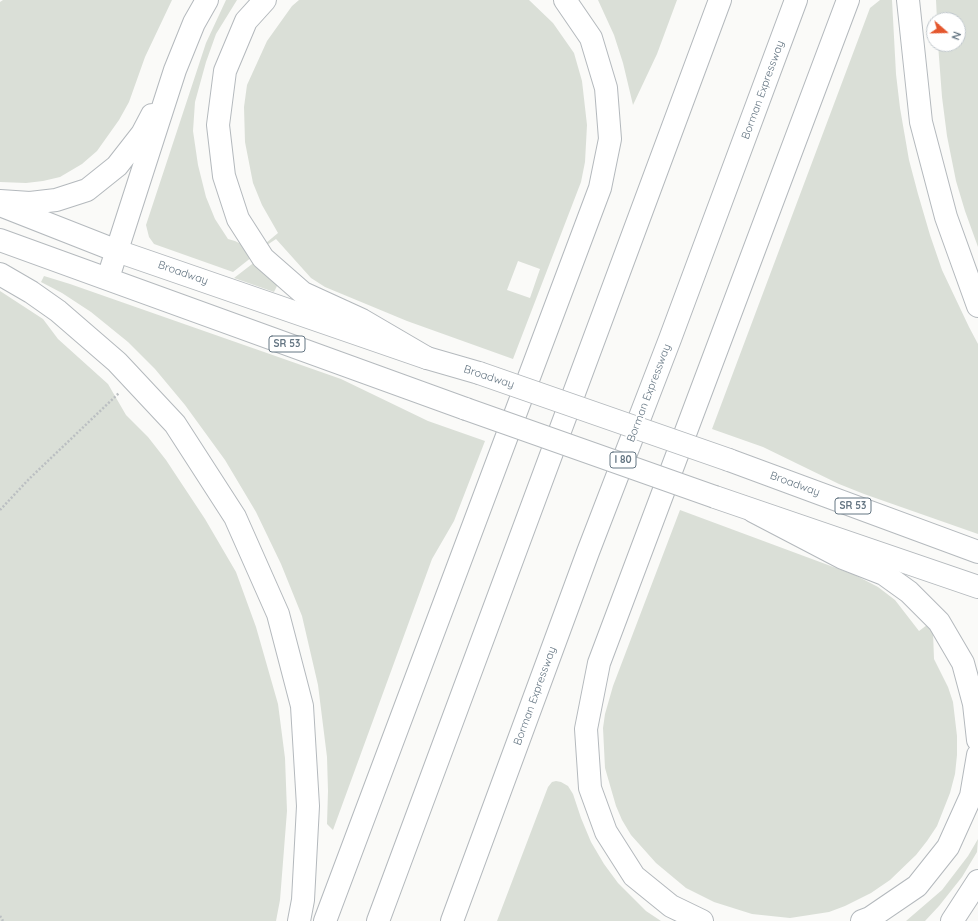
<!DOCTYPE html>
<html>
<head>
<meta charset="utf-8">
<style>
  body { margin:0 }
  #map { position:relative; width:978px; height:921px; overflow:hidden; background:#fafaf8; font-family:Quicksand,sans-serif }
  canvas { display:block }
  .north { position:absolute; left:926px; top:12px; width:40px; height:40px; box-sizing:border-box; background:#fff; border:1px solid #c1c8cd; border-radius:50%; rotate:110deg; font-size:11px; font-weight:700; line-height:16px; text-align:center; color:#657683 }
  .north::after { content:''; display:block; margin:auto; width:14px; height:18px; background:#e4572e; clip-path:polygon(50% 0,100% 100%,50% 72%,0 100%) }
</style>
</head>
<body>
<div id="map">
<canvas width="978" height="921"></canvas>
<div class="north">N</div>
</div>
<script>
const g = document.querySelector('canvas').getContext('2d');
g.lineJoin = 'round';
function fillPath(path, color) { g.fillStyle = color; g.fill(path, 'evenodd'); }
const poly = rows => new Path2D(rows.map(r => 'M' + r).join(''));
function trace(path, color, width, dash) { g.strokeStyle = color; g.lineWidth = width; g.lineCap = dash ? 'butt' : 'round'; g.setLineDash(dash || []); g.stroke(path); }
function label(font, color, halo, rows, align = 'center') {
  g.font = font + ' Quicksand,sans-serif'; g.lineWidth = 4; g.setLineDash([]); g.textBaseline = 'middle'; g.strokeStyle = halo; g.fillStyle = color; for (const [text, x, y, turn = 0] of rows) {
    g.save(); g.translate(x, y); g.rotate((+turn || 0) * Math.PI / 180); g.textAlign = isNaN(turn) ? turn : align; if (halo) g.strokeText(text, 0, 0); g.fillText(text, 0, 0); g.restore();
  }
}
fillPath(poly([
  [3,0,172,0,145,57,129,102,119,120,97,151,82,164,60,177,43,181,26,183,0,182,0,2],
  [226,0,237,0,216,34,206,62,195,102,193,131,198,165,206,197,215,219,228,239,235,241,243,245,252,257,233,272,154,244,149,237,146,225,206,43],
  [299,0,529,0,553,23,574,53,582,81,587,125,585,162,581,182,513,359,407,321,325,287,311,278,276,239,267,245,266,243,278,233,262,205,253,183,245,142,244,107,247,85,267,41,292,6],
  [518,261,540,269,530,298,507,290],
  [598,0,677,0,657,54,633,105,623,63,614,35],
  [880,0,892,0,896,74,900,108,909,160,918,194,930,235,942,270,969,327,978,344,978,534,864,494,839,484,763,447,712,429,870,8],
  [936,0,978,0,978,247,965,211,956,181,947,136,942,97,938,44,958,44,958,20,937,20],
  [256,261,278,284,274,292,234,278],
  [44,276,70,284,341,379,428,421,485,441,454,521,432,559,333,830,327,824,328,791,327,757,318,685,302,616,281,564,256,512,225,460,185,405,155,369,128,342,91,312,62,293,41,282],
  [0,291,43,319,58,339,108,384,126,415,148,437,166,460,205,519,236,572,256,627,278,704,285,758,287,811,280,900,276,921,0,921],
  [680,510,855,575,878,587,895,600,919,631,927,625,933,632,934,659,948,687,953,702,957,736,957,755,955,774,950,793,937,826,927,841,916,855,890,880,871,893,845,906,829,912,790,918,752,914,714,902,686,888,656,863,631,835,622,820,616,806,605,768,603,728,605,714,613,686],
  [556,781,561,782,568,786,573,794,581,818,591,842,604,864,618,883,646,911,661,921,497,921,548,787,552,782],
  [978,839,977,852,962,877,939,906,925,921,906,921,942,890,968,856]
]), '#dadfd7');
const major = poly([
  [0,205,117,251,427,358,479,373],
  [0,240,466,409],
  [729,460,978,552],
  [715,497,978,587]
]);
const highway = poly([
  [265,0,246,21,225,71,218,125,224,176,238,219,263,258,303,293,362,320,427,358],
  [908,0,921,122,946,217,978,306],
  [0,201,30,203,56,200,87,190,117,166,142,134,152,115],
  [0,274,31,292,58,311,117,362,175,424,235,517,278,614,302,706,308,806,303,900,299,921],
  [108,278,175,70,194,23,207,0],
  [753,511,843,558,884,574,909,592,939,622,963,663,974,704,978,740],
  [325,921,600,188,610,139,606,88,591,38,565,0],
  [378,921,720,0],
  [452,921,588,552,670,339,796,0],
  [702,921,671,906,634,876,606,832,590,788,586,729,599,663,848,0],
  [862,921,870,918,917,886,948,847,971,796,978,755],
  [952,921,978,881]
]);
trace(major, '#b5babe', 24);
trace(highway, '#b4b9bd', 24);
trace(poly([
  [0,510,29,479,119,393],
  [0,916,3,921]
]), '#bbbfc2', 2.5, [2, 2]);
trace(major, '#fff', 22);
trace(highway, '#fff', 22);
const majorBridge = poly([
  [479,373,729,460],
  [466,409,715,497]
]);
trace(majorBridge, '#b5babe', 24, []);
trace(majorBridge, '#fff', 22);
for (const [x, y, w] of [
  [287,344,36],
  [623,460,26],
  [853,506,36]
]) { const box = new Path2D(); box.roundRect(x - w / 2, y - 8, w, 16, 3); g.fillStyle = '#fff'; g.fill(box); trace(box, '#657683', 1); }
label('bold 10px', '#657683', null, [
  ["SR 53",287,344],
  ["I 80",623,460],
  ["SR 53",853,506]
]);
label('11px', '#657683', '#fff', [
  ["Borman Expressway",763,90,-70],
  ["Broadway",183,273,19],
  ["Broadway",489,377,18],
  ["Borman Expressway",649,393,-69],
  ["Broadway",795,484,20],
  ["Borman Expressway",535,696,-70]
]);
</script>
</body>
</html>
